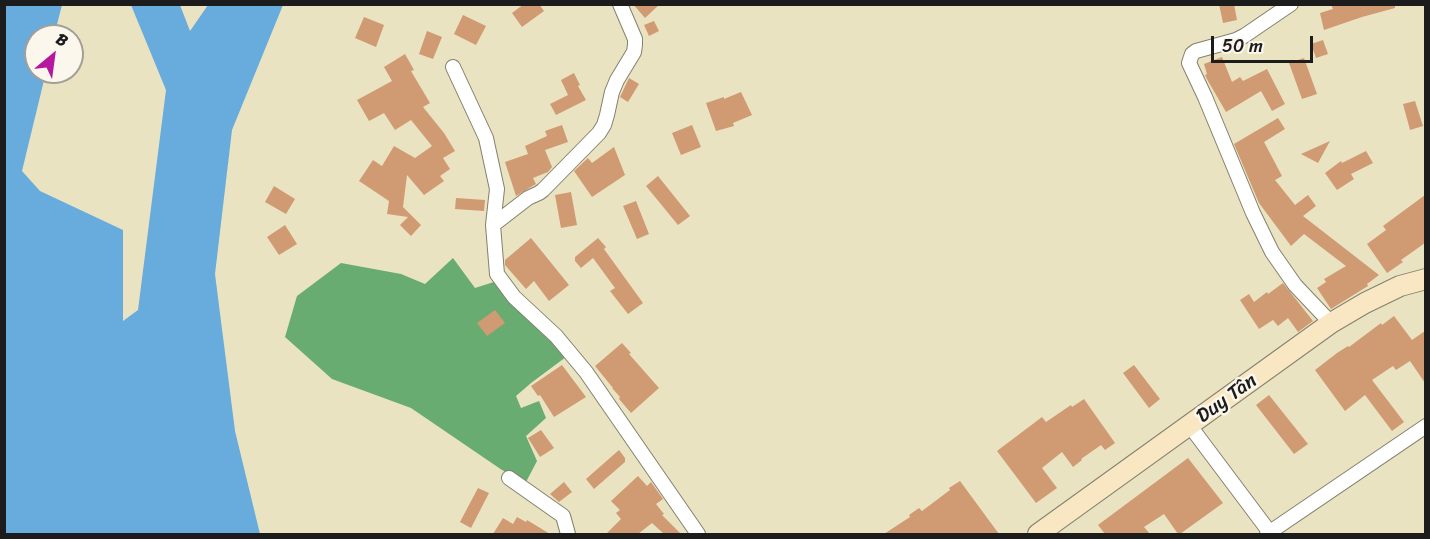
<!DOCTYPE html>
<html>
<head>
<meta charset="utf-8">
<style>
  body { margin:0 }
  #map { position:relative; width:1430px; height:539px; overflow:hidden; background:#eae3c1; font-family:Sriracha,sans-serif }
  canvas { display:block }
  .frame { position:absolute; inset:0; border:6px solid #1c1c1c; pointer-events:none }
  .north { position:absolute; left:24px; top:24px; width:60px; height:60px; box-sizing:border-box; background:#fbf7ec; border:2px solid #a29f99; border-radius:50%; rotate:29deg; font-size:16px; font-weight:700; line-height:24px; text-align:center; color:#1c1c1c }
  .north::after { content:''; display:block; margin:auto; width:21px; height:27px; background:#b5179e; clip-path:polygon(50% 0,100% 100%,50% 72%,0 100%) }
  .scale { position:absolute; left:1211px; top:36px; width:102px; height:27px; box-sizing:border-box; border:3px solid #1c1c1c; border-top:0; padding-left:8px; font-size:18px; line-height:21px; white-space:nowrap; color:#1c1c1c; -webkit-text-stroke:4px #fbf7ec; paint-order:stroke }
</style>
</head>
<body>
<div id="map">
<canvas width="1430" height="539"></canvas>
<div class="frame"></div>
<div class="north">B</div>
<div class="scale">50 m</div>
</div>
<script>
const g = document.querySelector('canvas').getContext('2d');
g.lineJoin = 'round';
function fillPath(path, color) { g.fillStyle = color; g.fill(path, 'evenodd'); }
const poly = rows => new Path2D(rows.map(r => 'M' + r).join(''));
function trace(path, color, width, dash) { g.strokeStyle = color; g.lineWidth = width; g.lineCap = dash ? 'butt' : 'round'; g.setLineDash(dash || []); g.stroke(path); }
function label(font, color, halo, rows, align = 'center') {
  g.font = font + ' Sriracha,sans-serif'; g.lineWidth = 5; g.setLineDash([]); g.textBaseline = 'middle'; g.strokeStyle = halo; g.fillStyle = color; for (const [text, x, y, turn = 0] of rows) {
    g.save(); g.translate(x, y); g.rotate((+turn || 0) * Math.PI / 180); g.textAlign = isNaN(turn) ? turn : align; if (halo) g.strokeText(text, 0, 0); g.fillText(text, 0, 0); g.restore();
  }
}
fillPath(poly([
  [453,258,475,288,497,281,570,354,531,383,516,396,521,408,539,401,546,418,526,436,537,461,526,482,502,470,411,408,332,379,285,337,297,296,341,263,401,274,425,284]
]), '#68ac71');
fillPath(poly([
  [4,5,62,5,54,36,36,36,36,72,46,72,22,171,40,191,123,230,123,321,138,310,166,90,131,5,180,5,190,31,208,5,283,5,232,130,215,274,235,431,260,534,5,534]
]), '#68abdd');
fillPath(poly([
  [524,4,539,4,544,11,522,27,512,13],
  [633,4,660,4,645,18],
  [1219,4,1234,4,1237,20,1223,23],
  [1331,4,1395,4,1395,8,1362,17,1324,30,1320,13,1333,9],
  [463,15,486,26,476,45,454,34],
  [364,17,384,25,376,47,355,38],
  [654,21,659,31,649,36,644,25],
  [427,31,442,37,433,59,419,54],
  [1323,40,1328,54,1316,58,1311,44],
  [405,54,414,70,411,71,430,103,423,107,444,133,455,151,443,158,450,169,440,176,444,181,424,195,407,175,403,207,421,225,411,236,400,225,408,217,387,214,389,201,359,181,373,160,382,166,394,146,415,158,432,146,411,120,395,130,384,113,369,121,357,100,392,81,384,67],
  [1222,57,1232,82,1240,77,1243,81,1267,69,1285,104,1272,111,1261,91,1226,112,1208,81,1205,75,1207,74,1204,64],
  [1304,58,1317,94,1302,99,1289,63],
  [574,73,580,85,578,86,586,100,556,115,550,104,568,95,561,80],
  [629,78,639,84,628,102,620,97],
  [741,92,752,115,733,123,734,126,716,131,706,103,724,97,724,99],
  [1415,101,1423,126,1410,130,1403,104],
  [1278,118,1285,129,1264,142,1282,176,1275,180,1295,205,1308,195,1316,206,1303,216,1379,275,1367,284,1368,286,1331,309,1317,288,1326,282,1324,279,1346,266,1304,234,1291,246,1259,203,1234,144],
  [562,125,568,142,545,150,552,167,548,172,533,178,536,184,516,196,505,162,528,154,525,146,547,136,545,131],
  [692,125,701,147,681,155,672,133],
  [1330,141,1318,163,1301,154],
  [614,147,625,175,592,197,574,171,588,158,592,163],
  [1366,151,1373,163,1351,174,1354,179,1337,190,1325,173,1341,161,1342,163],
  [658,176,690,216,678,225,646,186],
  [274,186,295,199,286,214,265,202],
  [571,192,577,225,561,228,555,195],
  [1425,195,1425,243,1401,260,1403,262,1387,273,1367,244,1386,230,1383,226],
  [456,198,485,200,484,211,455,209],
  [636,201,649,234,637,239,623,206],
  [285,225,297,244,279,255,267,237],
  [531,238,569,285,549,301,534,281,526,289,505,265,505,260],
  [598,238,606,247,604,249,643,303,628,314,610,291,615,288,593,258,581,268,575,261,575,257],
  [1283,283,1313,321,1298,332,1288,318,1278,326,1273,320,1259,329,1240,300,1249,294,1254,302,1267,292,1268,294],
  [495,310,505,323,487,336,477,323],
  [1394,316,1412,340,1425,331,1425,383,1410,361,1396,370,1393,366,1372,380,1404,422,1392,431,1365,395,1345,411,1315,370,1337,353,1348,346,1349,347,1381,323,1382,325],
  [622,343,631,353,629,354,659,388,631,413,619,399,620,397,612,388,613,388,595,366],
  [562,365,586,397,554,417,540,395,538,396,531,386],
  [1134,365,1160,399,1149,408,1123,373],
  [1269,395,1308,444,1294,454,1256,405],
  [1084,399,1115,443,1105,450,1101,445,1081,459,1082,460,1073,467,1062,452,1042,468,1057,488,1036,503,997,451,1042,417,1046,422,1071,405,1072,407],
  [541,430,554,448,540,457,528,438],
  [619,450,625,458,625,462,594,489,586,479],
  [1188,458,1223,503,1180,534,1178,534,1164,514,1144,527,1150,534,1105,534,1098,525],
  [638,476,647,486,651,482,663,499,656,504,664,514,662,515,681,534,664,534,652,523,638,534,606,534,621,519,616,513,620,510,611,501],
  [960,481,999,534,884,534,910,517,909,515,919,508,922,511,950,490,949,488],
  [564,482,572,492,559,502,550,494],
  [478,488,489,493,471,528,460,522],
  [517,517,526,522,527,520,550,534,493,534,503,518,513,524]
]), '#d09a73');
const street = poly([
  [1291,4,1244,36,1236,40,1196,51,1192,54,1189,63,1205,97,1253,213,1272,252,1295,285,1331,323],
  [453,67,486,138,497,189,493,225,497,274,514,297,556,336,586,372,698,534],
  [493,225,528,198,539,193,543,190,599,133,604,125,607,115,612,92,617,80,634,52,635,45,635,39,620,4],
  [1190,426,1271,534],
  [509,478,563,516,568,534],
  [1267,534,1426,426]
]);
const secondary = poly([
  [1038,534,1331,323,1365,303,1400,286,1426,279]
]);
trace(street, '#83806e', 16);
trace(secondary, '#83806e', 22);
trace(street, '#fff', 14);
trace(secondary, '#f9e7c3', 20);
label('20px', '#1c1c1c', '#fbf7ec', [
  ["Duy Tân",1227,399,-36]
]);
</script>
</body>
</html>
